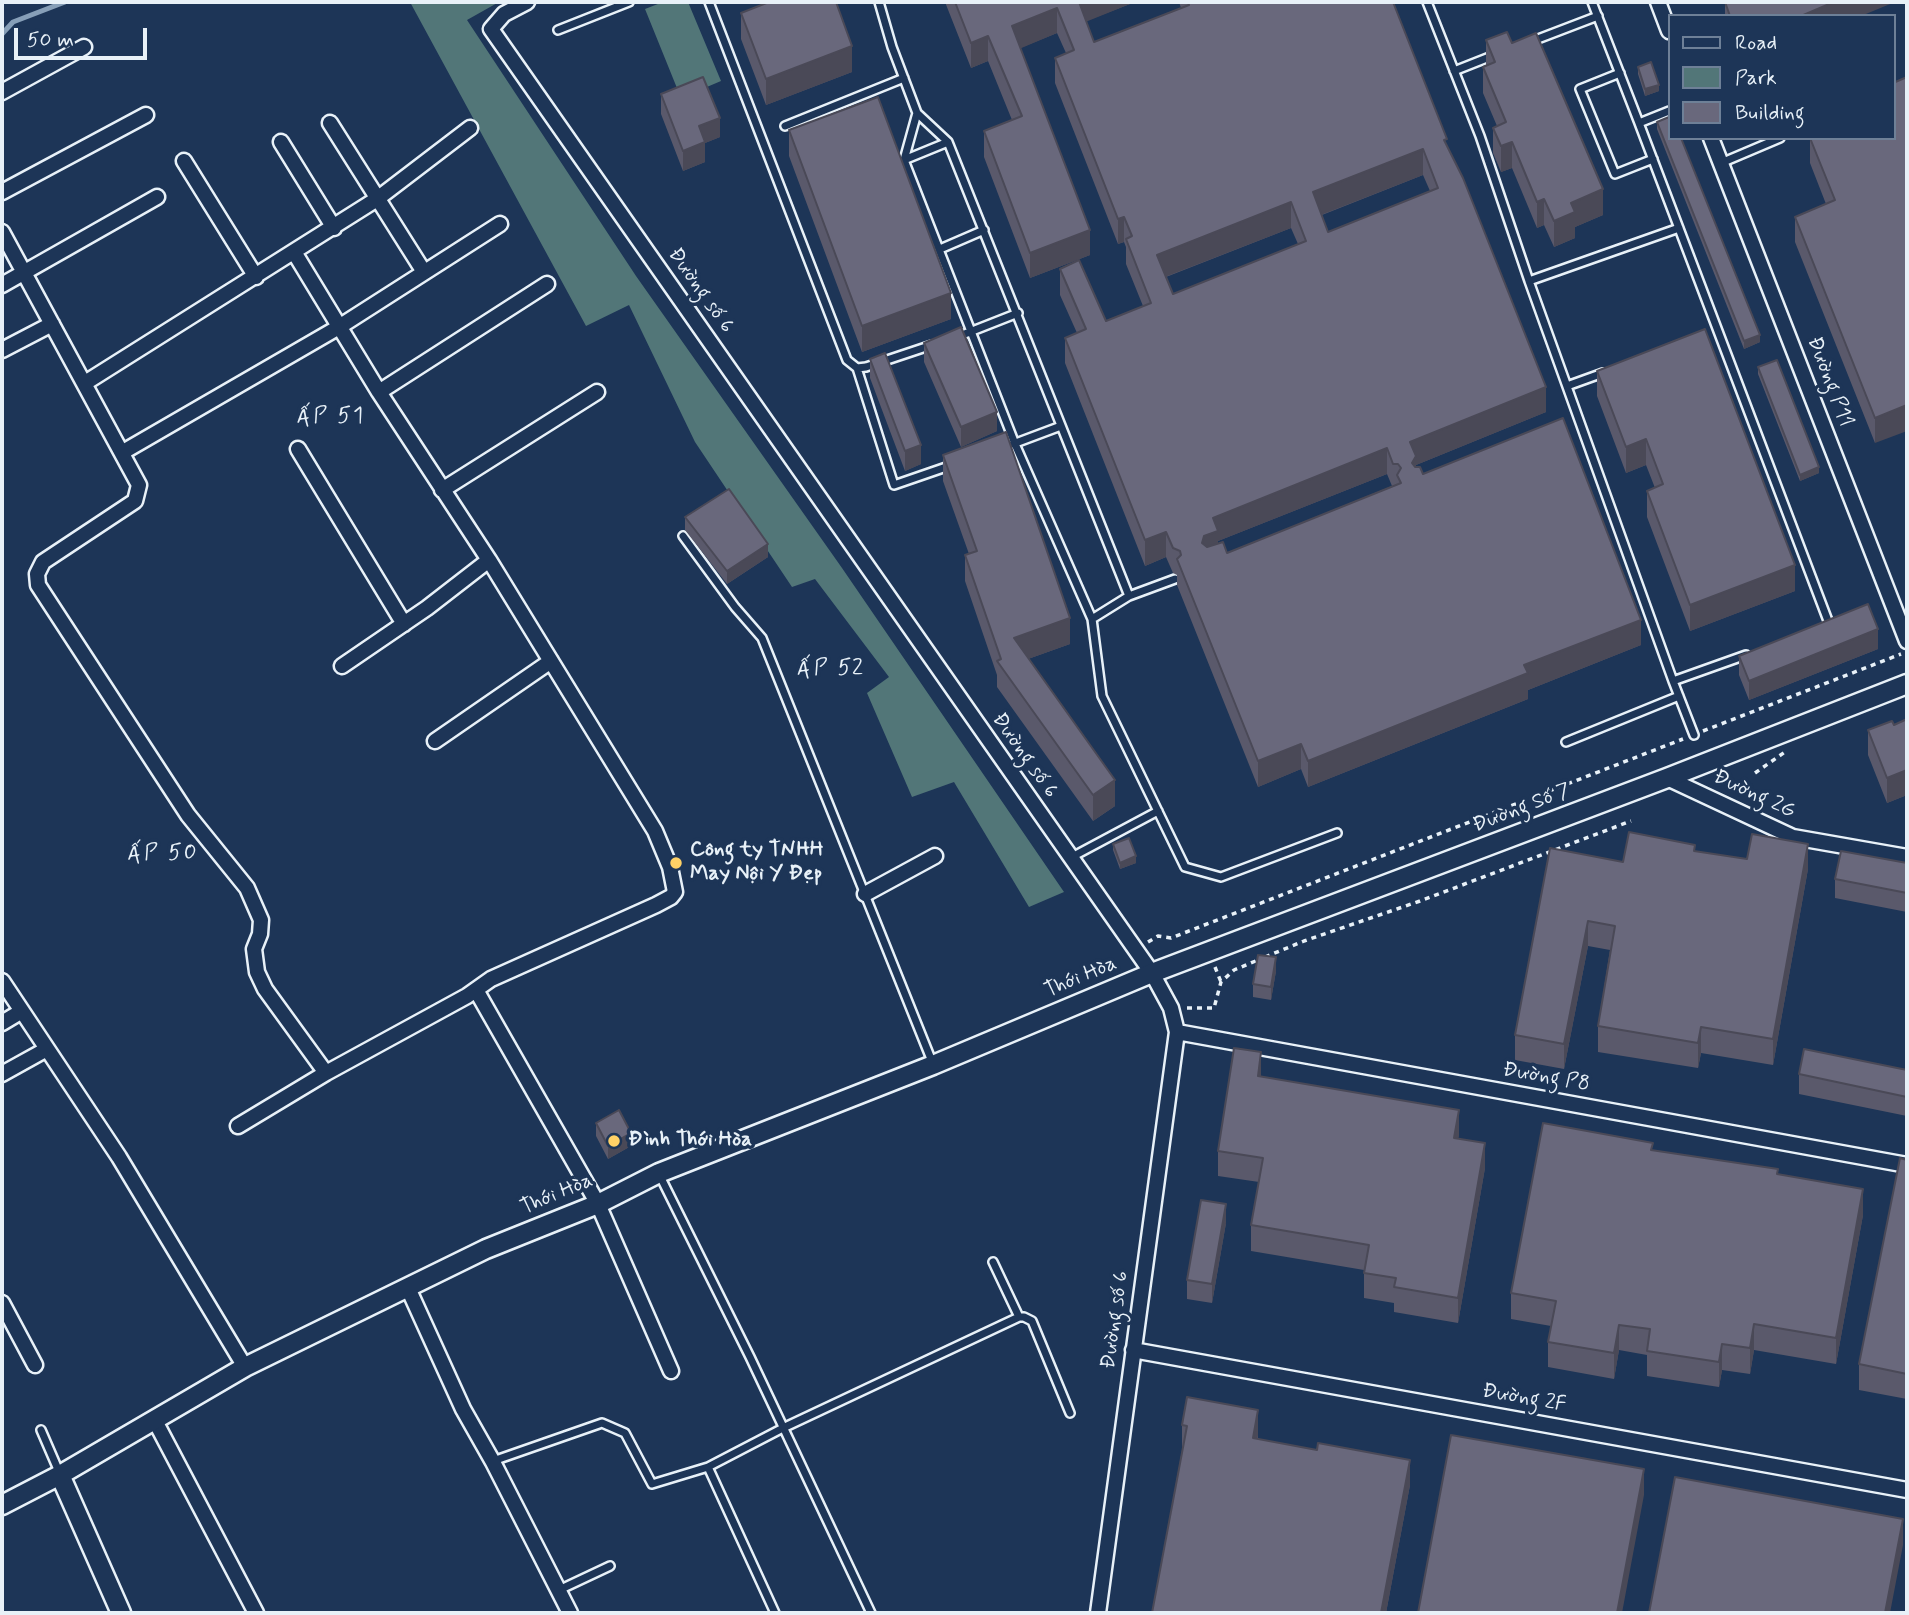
<!DOCTYPE html>
<html>
<head>
<meta charset="utf-8">
<style>
  body { margin:0 }
  #map { position:relative; width:1909px; height:1615px; overflow:hidden; background:#1d3557; font-family:Mynerve,sans-serif }
  canvas { display:block }
  .frame { position:absolute; inset:0; border:4px solid #e8f1f8; pointer-events:none }
  .legend { position:absolute; left:1668px; top:14px; width:228px; height:126px; box-sizing:border-box; background:#1d3557; border:2px solid #6e8097; margin:0; padding:9px 12px; list-style:none; font-size:21px; color:#e8f1f8 }
  .legend li { display:flex; align-items:center; gap:14px; height:35px }
  .legend b { width:35px; border:2px solid #6e8097 }
  .scale { position:absolute; left:14px; top:28px; width:133px; height:32px; box-sizing:border-box; border:4px solid #e8f1f8; border-top:0; padding-left:9px; font-size:21px; line-height:24px; white-space:nowrap; color:#e8f1f8; -webkit-text-stroke:5px #1d3557; paint-order:stroke }
</style>
</head>
<body>
<div id="map">
<canvas width="1909" height="1615"></canvas>
<div class="frame"></div>
<ul class="legend">
<li><b style="height:9px;background:#1d3557"></b>Road</li>
<li><b style="height:19px;background:#527678"></b>Park</li>
<li><b style="height:19px;background:#69687c"></b>Building</li>
</ul>
<div class="scale">50 m</div>
</div>
<script>
const g = document.querySelector('canvas').getContext('2d');
g.lineJoin = 'round';
function fillPath(path, color) { g.fillStyle = color; g.fill(path, 'evenodd'); }
const poly = rows => new Path2D(rows.map(r => 'M' + r).join(''));
function trace(path, color, width, dash) { g.strokeStyle = color; g.lineWidth = width; g.lineCap = dash ? 'butt' : 'round'; g.setLineDash(dash || []); g.stroke(path); }
function label(font, color, halo, rows, align = 'center') {
  g.font = font + ' Mynerve,sans-serif'; g.lineWidth = 7; g.setLineDash([]); g.textBaseline = 'middle'; g.strokeStyle = halo; g.fillStyle = color; for (const [text, x, y, turn = 0] of rows) {
    g.save(); g.translate(x, y); g.rotate((+turn || 0) * Math.PI / 180); g.textAlign = isNaN(turn) ? turn : align; if (halo) g.strokeText(text, 0, 0); g.fillText(text, 0, 0); g.restore();
  }
}
fillPath(poly([
  [410,2,499,2,467,20,636,276,842,568,1064,892,1029,907,954,782,912,797,867,693,889,677,815,579,792,587,695,442,629,305,586,326],
  [663,2,688,2,721,81,681,98,645,9]
]), '#527678');
trace(poly([
  [2,34,13,22,65,2]
]), '#879fb8', 5);
const service = poly([
  [709,2,847,360,857,368,866,367,932,345],
  [879,2,892,47,917,113,948,142,1129,596],
  [1427,2,1480,136,1529,281],
  [1592,2,1639,123],
  [558,30,629,2],
  [1530,42,1598,16],
  [1454,71,1492,56],
  [1620,73,1580,89,1615,174,1653,159],
  [1669,111,1639,123,1830,626,1826,627],
  [917,113,904,160,1015,444,1092,619,1102,696,1185,867,1221,877,1337,833],
  [785,126,904,78],
  [904,160,948,142],
  [1721,163,1780,138],
  [940,249,984,230],
  [957,337,1018,313],
  [857,368,894,485,952,465],
  [1567,386,1603,373],
  [1013,444,1061,426],
  [683,536,735,607,762,638,933,1064],
  [1092,619,1129,596,1175,579],
  [1673,681,1529,281,1679,228],
  [1694,735,1673,681,1746,655],
  [1566,742,1679,696],
  [1070,858,1158,811],
  [659,1174,750,1357,871,1613],
  [993,1262,1019,1317],
  [41,1430,60,1474],
  [493,1461,602,1423,625,1433,652,1484,708,1467],
  [559,1590,610,1566],
  [775,1613,708,1467,783,1428,1019,1317,1024,1317,1032,1321,1070,1413]
]);
const minor = poly([
  [527,2,504,14,491,29,1152,973,1171,1008,1177,1032,1098,1613],
  [1658,2,1669,31],
  [2,92,84,47],
  [330,123,424,272],
  [1711,138,1907,641],
  [281,142,334,228],
  [184,161,256,277],
  [2,192,146,115],
  [2,232,139,485,135,501,43,562,37,574,38,585,188,815,247,888,261,920,260,934,254,949,257,972,265,989,326,1073],
  [2,285,157,197],
  [2,350,52,324],
  [85,383,377,199,470,128],
  [379,392,547,284],
  [298,449,404,624],
  [123,452,339,327,500,224],
  [442,490,597,392],
  [342,666,427,608,489,560],
  [435,741,551,661],
  [1667,778,1793,837,1907,857],
  [865,894,935,856],
  [2,981,119,1157,245,1367],
  [476,990,598,1204,671,1371],
  [2,1023,22,1011],
  [1177,1032,1907,1165],
  [2,1074,47,1049],
  [238,1126,326,1073,467,996,491,979,656,905,671,897,675,892,670,867,655,831,489,560,379,392,294,252],
  [408,1288,463,1409,493,1462,570,1613],
  [2,1303,35,1365],
  [1133,1350,1907,1490],
  [154,1419,256,1613]
]);
const tertiary = poly([
  [60,1475,121,1613],
  [2,1505,60,1475,245,1367,486,1249,598,1204,659,1173,933,1065,1152,973,1667,778,1907,684]
]);
trace(service, '#e8f1f8', 12);
trace(minor, '#e8f1f8', 19);
trace(tertiary, '#e8f1f8', 23);
trace(poly([
  [1703,731,1901,654],
  [1755,773,1785,752],
  [1148,942,1158,936,1171,938,1683,739],
  [1265,957,1304,941,1420,901,1631,821],
  [1215,967,1221,982],
  [1187,1008,1214,1008,1221,982,1234,970,1258,960]
]), '#e8f1f8', 3.5, [5, 5]);
trace(service, '#1d3557', 7);
trace(minor, '#1d3557', 14);
trace(tertiary, '#1d3557', 18);
fillPath(poly([
  [945,2,1135,2,1086,21,1094,42,1181,8,1179,2,1393,2,1546,412,1416,465,1416,467,1423,474,1641,645,1528,690,1528,699,1308,787,1301,769,1258,787,1177,585,1177,575,1173,573,1166,557,1145,566,1065,363,1065,338,1077,333,1060,295,1060,269,1106,321,1143,306,1126,264,1126,247,1124,242,1118,244,1055,83,1055,58,1066,53,1057,33,1020,48,1090,255,1030,278,984,157,984,131,1012,120,988,61,971,68],
  [1423,175,1430,191,1328,232,1322,215],
  [1291,228,1298,244,1173,294,1166,277],
  [1387,474,1392,486,1227,553,1218,544,1218,541],
  [1725,2,1861,16,1725,16],
  [741,13,852,72,766,105,741,39],
  [1486,40,1512,43,1603,215,1575,227,1575,238,1554,247,1544,225,1537,228,1512,168,1501,172,1493,153,1493,128,1497,126,1483,93,1483,67,1486,66],
  [1638,67,1659,91,1645,96,1638,74],
  [661,94,720,137,705,143,705,162,683,171,661,114],
  [1657,122,1760,342,1744,349,1657,129],
  [789,130,951,319,862,352,789,156],
  [1810,138,1893,138,1875,443,1795,242,1795,217,1826,204,1810,163],
  [924,343,997,431,961,447,924,362],
  [870,359,921,464,905,471,870,378],
  [1758,367,1819,473,1800,481,1758,374],
  [1597,371,1795,591,1690,631,1647,517,1647,491,1655,488,1646,465,1626,473,1597,396],
  [943,455,1070,644,1028,659,1115,806,1093,821,997,687,997,675,965,581,965,555,969,554,943,481],
  [685,517,768,557,727,584,685,530],
  [1878,649,1749,700,1739,675,1739,656],
  [1907,719,1907,795,1887,803,1868,755,1868,730,1894,725],
  [1113,844,1136,863,1120,869,1113,850],
  [1695,851,1808,869,1773,1065,1701,1053,1698,1068,1598,1052,1598,1026,1610,950,1588,946,1564,1069,1515,1060,1515,1035,1623,862],
  [1907,863,1907,912,1835,898,1835,879],
  [1276,971,1271,1000,1253,997,1253,984],
  [1907,1070,1907,1116,1799,1094,1799,1074],
  [1261,1076,1459,1135,1458,1138,1485,1168,1458,1323,1394,1312,1394,1303,1364,1298,1364,1270,1251,1251,1251,1225,1259,1182,1218,1176,1218,1151],
  [596,1123,631,1146,608,1159,596,1136],
  [1653,1150,1778,1174,1863,1215,1836,1364,1754,1350,1750,1374,1722,1370,1719,1387,1647,1376,1647,1355,1619,1350,1614,1379,1548,1367,1548,1342,1551,1326,1511,1319,1511,1293],
  [1907,1160,1907,1399,1859,1390,1859,1364],
  [1226,1223,1212,1303,1187,1299,1187,1280],
  [1182,1425,1258,1435,1258,1439,1410,1485,1386,1613,1152,1613,1182,1450]
]), '#5a596b');
fillPath(poly([
  [1078,2,1135,2,1078,25],
  [1834,2,1895,2,1861,16,1801,16],
  [1057,8,1057,33,1012,52,1012,26],
  [988,36,988,61,971,68,971,43],
  [852,46,852,72,766,105,766,79],
  [1659,85,1659,91,1645,96,1645,89],
  [720,118,720,137,705,143,705,162,683,171,683,151,699,126],
  [1512,142,1512,168,1501,172,1501,146],
  [1423,149,1423,175,1313,218,1313,192],
  [1603,189,1603,215,1575,227,1575,238,1554,247,1554,221,1571,203],
  [1544,199,1544,225,1537,228,1537,202],
  [1291,202,1291,228,1157,280,1157,255],
  [1124,217,1124,242,1118,244,1118,219],
  [1090,230,1090,255,1030,278,1030,253],
  [951,293,951,319,862,352,862,326],
  [1760,335,1760,342,1744,349,1744,341],
  [1546,387,1546,412,1416,465,1416,481,1412,489,1410,442],
  [1907,405,1907,431,1875,443,1875,418],
  [997,412,997,431,961,447,961,427],
  [1646,439,1646,465,1626,473,1626,447],
  [921,445,921,464,905,471,905,451],
  [1387,448,1387,474,1218,541,1218,556,1202,543,1204,536,1213,518],
  [1819,467,1819,473,1800,481,1800,475],
  [1166,532,1166,557,1145,566,1145,540],
  [768,544,768,557,727,584,727,571],
  [1795,565,1795,591,1690,631,1690,605],
  [1070,618,1070,644,1014,664,1014,638],
  [1641,620,1641,645,1528,690,1528,699,1308,787,1308,761,1524,665],
  [1878,629,1878,649,1749,700,1749,681],
  [1301,744,1301,769,1258,787,1258,761],
  [1907,770,1907,795,1887,803,1887,778],
  [1115,780,1115,806,1093,821,1093,795],
  [1808,844,1808,869,1773,1065,1773,1039],
  [1136,856,1136,863,1120,869,1120,863],
  [1588,921,1588,946,1564,1069,1564,1044],
  [1276,957,1276,971,1271,1000,1271,987],
  [1701,1027,1701,1053,1698,1068,1698,1043],
  [1261,1052,1261,1077,1258,1076],
  [1459,1110,1459,1135,1454,1163,1454,1138],
  [631,1133,631,1146,608,1159,608,1146],
  [1485,1143,1485,1168,1458,1323,1458,1298],
  [1863,1189,1863,1215,1836,1364,1836,1338],
  [1226,1204,1226,1223,1212,1303,1212,1284],
  [1754,1324,1754,1350,1750,1374,1750,1348],
  [1619,1325,1619,1350,1614,1379,1614,1353],
  [1722,1344,1722,1370,1719,1387,1719,1362],
  [1258,1410,1258,1435,1253,1463,1253,1438],
  [1410,1460,1410,1485,1386,1613,1381,1613],
  [1644,1469,1644,1495,1622,1613,1617,1613],
  [1903,1519,1903,1545,1890,1613,1885,1613]
]), '#4a4957');
const building = poly([
  [769,2,836,2,852,46,766,79,741,13,769,2],
  [955,2,1079,2,1094,42,1189,5,1188,2,1393,2,1447,139,1444,140,1463,178,1546,387,1410,442,1416,456,1412,463,1415,467,1420,467,1423,474,1563,418,1641,620,1524,665,1528,673,1308,761,1301,744,1258,761,1177,559,1181,555,1180,551,1173,548,1166,532,1145,540,1065,338,1086,329,1060,269,1079,260,1106,321,1151,303,1126,239,1132,236,1124,217,1118,219,1055,58,1074,50,1057,8,1012,26,1090,230,1030,253,984,131,1022,116,988,36,971,43,955,2],
  [1423,149,1438,188,1328,232,1313,192,1423,149],
  [1291,202,1306,241,1173,294,1157,255,1291,202],
  [1387,448,1393,464,1398,464,1401,468,1397,475,1401,483,1227,553,1223,542,1207,547,1202,543,1204,536,1218,531,1213,518,1387,448],
  [1725,2,1834,2,1801,16,1730,16,1725,2],
  [1507,32,1512,43,1536,33,1603,189,1571,203,1575,212,1554,221,1544,199,1537,202,1512,142,1501,146,1493,128,1506,122,1483,67,1495,62,1486,40,1507,32],
  [1651,62,1659,85,1645,89,1638,67,1651,62],
  [703,77,720,118,699,126,705,142,683,151,661,94,703,77],
  [1907,77,1907,405,1875,418,1795,217,1835,200,1810,138,1893,138,1893,83,1907,77],
  [878,97,951,293,862,326,789,130,878,97],
  [1669,117,1669,138,1681,138,1760,335,1744,341,1657,122,1669,117],
  [961,327,997,412,961,427,924,343,961,327],
  [1705,329,1795,565,1690,605,1647,491,1663,484,1646,439,1626,447,1597,371,1705,329],
  [885,353,921,445,905,451,870,359,885,353],
  [1777,360,1819,467,1800,475,1758,367,1777,360],
  [1006,432,1070,618,1014,638,1115,780,1093,795,997,661,1001,659,965,555,977,551,943,455,1006,432],
  [729,489,768,544,727,571,685,517,729,489],
  [1868,604,1878,629,1749,681,1739,656,1868,604],
  [1907,719,1907,770,1887,778,1868,730,1892,721,1894,725,1907,719],
  [1629,832,1695,845,1694,851,1747,859,1752,834,1808,844,1773,1039,1701,1027,1698,1043,1598,1026,1615,926,1588,921,1564,1044,1515,1035,1550,848,1623,862,1629,832],
  [1129,838,1136,856,1120,863,1113,844,1129,838],
  [1841,851,1907,863,1907,893,1835,879,1841,851],
  [1258,955,1276,957,1271,987,1253,984,1258,955],
  [1234,1048,1261,1052,1258,1076,1459,1110,1454,1138,1485,1143,1458,1298,1394,1287,1396,1278,1364,1273,1369,1245,1251,1225,1263,1158,1218,1151,1234,1048],
  [1804,1049,1907,1070,1907,1097,1799,1074,1804,1049],
  [619,1110,631,1133,608,1146,596,1123,619,1110],
  [1543,1123,1653,1143,1651,1150,1778,1169,1777,1174,1863,1189,1836,1338,1754,1324,1750,1348,1722,1344,1719,1362,1647,1351,1650,1329,1619,1325,1614,1353,1548,1342,1556,1301,1511,1293,1543,1123],
  [1900,1158,1907,1160,1907,1374,1859,1364,1900,1158],
  [1201,1200,1226,1204,1212,1284,1187,1280,1201,1200],
  [1187,1397,1258,1410,1253,1438,1317,1450,1318,1443,1410,1460,1381,1613,1152,1613,1187,1426,1182,1425,1187,1397],
  [1451,1435,1644,1469,1617,1613,1418,1613,1451,1435],
  [1675,1477,1903,1519,1885,1613,1649,1613,1675,1477]
]);
fillPath(building, '#69687c');
trace(building, '#4a4957', 2);
for (const [x, y, r, color] of [
  [676,863,7,"#ffd166"],
  [614,1141,7,"#ffd166"]
]) { const dot = new Path2D(); dot.arc(x, y, r, 0, 2 * Math.PI); g.fillStyle = color; g.fill(dot); trace(dot, '#1d3557', 2.5); }
label('21px', '#e8f1f8', '#1d3557', [
  ["Đường số 6",700,291,55],
  ["Đường P11",1829,382,69],
  ["Đường số 6",1024,756,55],
  ["Đường 2G",1754,795,25],
  ["Đường Số 7",1522,809,-21],
  ["Thới Hòa",1081,978,-23],
  ["Đường P8",1546,1078,10],
  ["Thới Hòa",557,1195,-23],
  ["Đường số 6",1116,1320,-82],
  ["Đường 2F",1524,1399,10]
]);
label('bold 21px', '#e8f1f8', '#1d3557', [
  ["Công ty TNHH",690,851],
  ["May Nội Y Đẹp",690,875],
  ["Đình Thới Hòa",628,1141]
], 'left');
g.letterSpacing = '2px';
label('23px', '#e8f1f8', '#1d3557', [
  ["ẤP 51",331,417],
  ["ẤP 52",831,669],
  ["ẤP 50",163,854]
]);
g.letterSpacing = '0px';
</script>
</body>
</html>
